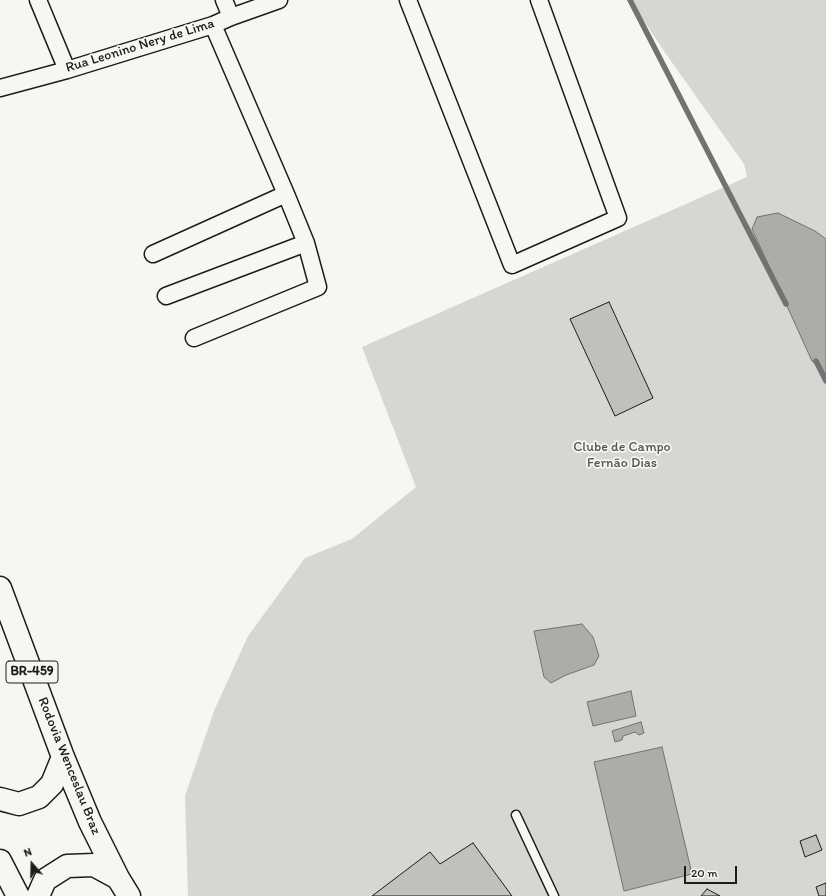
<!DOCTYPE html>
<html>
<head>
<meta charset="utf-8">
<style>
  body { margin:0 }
  #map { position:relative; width:826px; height:896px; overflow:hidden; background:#f6f6f2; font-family:Itim,sans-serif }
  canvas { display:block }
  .north { position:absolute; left:12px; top:844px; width:40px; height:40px; -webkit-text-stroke:3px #f6f6f2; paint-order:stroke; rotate:340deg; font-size:11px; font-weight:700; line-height:16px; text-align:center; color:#1c1c1c }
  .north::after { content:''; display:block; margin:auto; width:14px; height:18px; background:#1c1c1c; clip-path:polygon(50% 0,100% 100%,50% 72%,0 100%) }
  .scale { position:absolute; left:684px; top:866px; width:53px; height:18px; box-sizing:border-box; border:2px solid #1c1c1c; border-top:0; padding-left:5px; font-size:12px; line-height:14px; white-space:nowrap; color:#1c1c1c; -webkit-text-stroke:3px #f6f6f2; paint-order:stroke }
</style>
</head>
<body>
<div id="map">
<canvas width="826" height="896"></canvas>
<div class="north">N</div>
<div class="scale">20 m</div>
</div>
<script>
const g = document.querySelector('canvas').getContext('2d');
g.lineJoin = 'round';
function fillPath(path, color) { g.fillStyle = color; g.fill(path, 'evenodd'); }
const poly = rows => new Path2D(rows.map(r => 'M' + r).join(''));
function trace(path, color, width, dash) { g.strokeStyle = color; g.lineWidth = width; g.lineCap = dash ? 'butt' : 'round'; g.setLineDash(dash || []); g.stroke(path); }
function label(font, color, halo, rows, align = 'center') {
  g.font = font + ' Itim,sans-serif'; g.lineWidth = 3.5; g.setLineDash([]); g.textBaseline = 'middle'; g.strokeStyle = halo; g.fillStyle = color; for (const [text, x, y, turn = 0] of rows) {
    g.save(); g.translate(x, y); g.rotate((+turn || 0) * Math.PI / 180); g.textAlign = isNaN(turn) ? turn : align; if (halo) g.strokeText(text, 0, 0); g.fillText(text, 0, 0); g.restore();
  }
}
fillPath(poly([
  [630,0,826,0,826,896,188,896,185,796,214,711,248,636,305,558,352,539,416,487,362,347,747,177,744,164,666,54]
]), '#d6d6d2');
const water = poly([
  [778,213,815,231,826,239,826,374,812,361,752,229,757,217,778,213],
  [582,624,593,637,599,656,594,665,566,675,551,683,544,677,534,631,582,624],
  [631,691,636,716,593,726,587,702,631,691],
  [641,722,644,733,639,735,635,732,623,736,622,740,615,742,612,731,641,722],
  [662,747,692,874,624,891,594,762,662,747]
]);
fillPath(water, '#acaca9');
trace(water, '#727271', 1);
trace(poly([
  [630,0,786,304],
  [816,361,826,381]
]), '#727271', 5.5);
const building = poly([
  [609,302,653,398,615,416,570,319,609,302],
  [816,835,822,850,805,857,800,841,816,835],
  [473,843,512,896,372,896,430,852,440,864,473,843],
  [826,883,826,896,819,896,816,887,826,883],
  [707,889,720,896,701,896,707,889]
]);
fillPath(building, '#c0c0bd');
trace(building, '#1c1c1c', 1);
const lane = poly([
  [516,815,554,896]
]);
const street = poly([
  [38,0,67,70],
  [224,0,231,17],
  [408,0,512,265,618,218,539,0],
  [0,88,67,70,213,25,231,17,279,0],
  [153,254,286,194],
  [166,296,306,243],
  [194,338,318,287,306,243,286,194,213,25]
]);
const highway = poly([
  [0,588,63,757,90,822,118,878,129,896],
  [0,799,19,804,39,797,52,784,63,757],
  [0,861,18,896],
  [38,896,45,880,67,866,94,865,118,878]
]);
trace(lane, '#1c1c1c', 11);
trace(street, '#1c1c1c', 19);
trace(highway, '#1c1c1c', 25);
trace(lane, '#f6f6f2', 8);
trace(street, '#f6f6f2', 16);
trace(highway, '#f6f6f2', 22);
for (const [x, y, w] of [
  [32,672,52]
]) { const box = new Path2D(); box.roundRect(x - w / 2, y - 11, w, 22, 3); g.fillStyle = '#f6f6f2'; g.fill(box); trace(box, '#1c1c1c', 1); }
label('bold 13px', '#1c1c1c', null, [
  ["BR-459",32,672]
]);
label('14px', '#1c1c1c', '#f6f6f2', [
  ["Rua Leonino Nery de Lima",140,46,-17],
  ["Rodovia Wenceslau Braz",69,766,68]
]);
label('14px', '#545453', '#f6f6f2', [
  ["Clube de Campo",622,447],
  ["Fernão Dias",622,463]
]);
</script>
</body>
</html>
